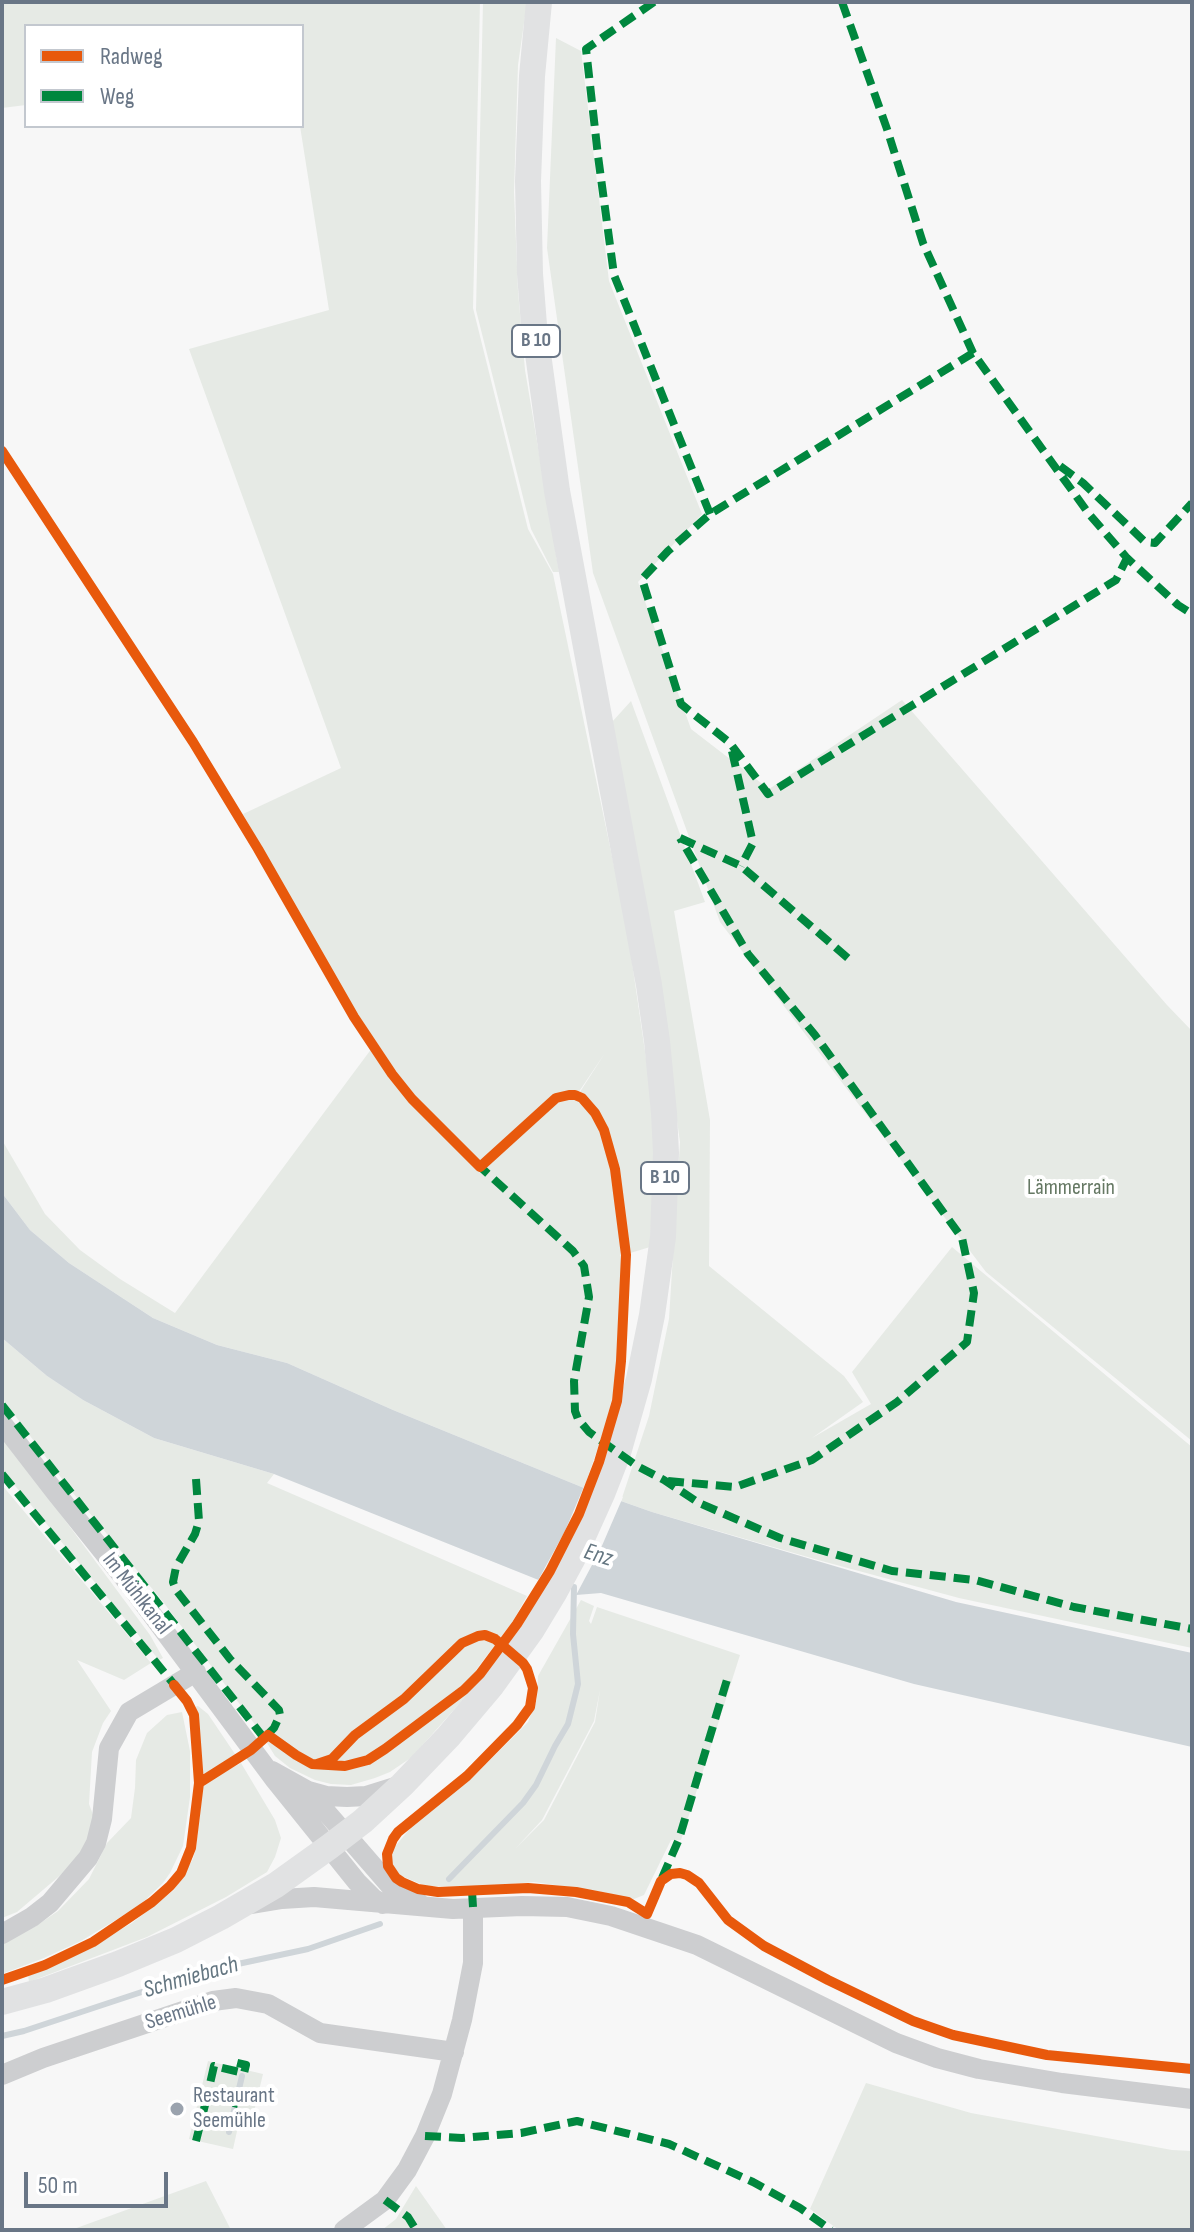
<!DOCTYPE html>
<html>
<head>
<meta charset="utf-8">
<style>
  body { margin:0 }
  #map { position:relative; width:1194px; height:2232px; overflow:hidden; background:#f7f7f7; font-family:"Sofia Sans Condensed",sans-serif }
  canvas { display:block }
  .frame { position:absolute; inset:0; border:4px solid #697686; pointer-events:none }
  .legend { position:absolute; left:24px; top:24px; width:280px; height:104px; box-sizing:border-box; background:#fff; border:2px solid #c3c8cf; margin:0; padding:10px 14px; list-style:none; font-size:24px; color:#697686 }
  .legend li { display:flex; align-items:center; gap:16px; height:40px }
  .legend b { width:40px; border:2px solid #c3c8cf }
  .scale { position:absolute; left:24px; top:2172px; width:144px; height:36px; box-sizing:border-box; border:4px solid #697686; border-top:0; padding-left:10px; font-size:24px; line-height:28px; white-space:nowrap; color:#697686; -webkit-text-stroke:6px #fff; paint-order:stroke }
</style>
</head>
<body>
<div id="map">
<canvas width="1194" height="2232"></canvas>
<div class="frame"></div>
<ul class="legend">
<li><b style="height:10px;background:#e8590c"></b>Radweg</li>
<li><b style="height:10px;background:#00873e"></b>Weg</li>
</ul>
<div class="scale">50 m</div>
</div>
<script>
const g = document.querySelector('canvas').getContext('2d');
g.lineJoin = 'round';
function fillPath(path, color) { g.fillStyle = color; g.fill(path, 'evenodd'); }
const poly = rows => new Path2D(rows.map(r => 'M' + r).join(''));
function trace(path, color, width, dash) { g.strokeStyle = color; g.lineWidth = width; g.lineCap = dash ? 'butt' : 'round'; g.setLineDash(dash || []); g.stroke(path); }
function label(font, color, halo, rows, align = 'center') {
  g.font = font + ' "Sofia Sans Condensed",sans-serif'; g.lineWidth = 8; g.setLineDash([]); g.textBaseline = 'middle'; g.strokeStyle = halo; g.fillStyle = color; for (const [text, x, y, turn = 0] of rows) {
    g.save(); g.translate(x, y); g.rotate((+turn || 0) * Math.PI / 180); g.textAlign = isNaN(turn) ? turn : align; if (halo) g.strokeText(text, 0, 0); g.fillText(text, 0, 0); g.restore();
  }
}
fillPath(poly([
  [2,2,480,2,473,308,528,529,553,574,627,928,649,1079,655,1136,650,1247,627,1254,617,1168,606,1129,592,1106,578,1095,605,1053,576,1096,585,1103,594,1113,606,1139,617,1198,622,1277,616,1383,605,1427,584,1488,393,1410,287,1363,217,1345,153,1318,69,1263,30,1230,2,1193,2,1140,45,1214,80,1250,120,1279,175,1313,375,1044,324,960,243,814,341,768,189,349,329,310,300,126,302,126,302,26,26,26,26,105,2,108],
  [483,2,527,2,518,65,514,192,518,291,525,370,559,572,553,572,531,529,476,310],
  [556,38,581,51,609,281,702,514,638,582,691,729,769,789,902,700,1167,1005,1192,1031,1192,1441,986,1272,720,922,593,573,547,248],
  [631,701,705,902,674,911,710,1120,709,1266,844,1376,863,1402,812,1438,871,1404,852,1372,952,1247,1192,1447,1192,1648,959,1598,818,1560,652,1512,621,1501,649,1416,669,1319,680,1142,648,914,612,722],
  [2,1338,47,1376,83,1400,154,1438,274,1474,267,1483,527,1596,513,1621,476,1670,483,1677,412,1757,390,1772,375,1778,351,1785,331,1784,315,1780,290,1768,275,1756,259,1730,164,1603,68,1487,2,1398],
  [2,1435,150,1635,163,1658,159,1660,2,1470],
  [2,1485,151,1663,124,1680,77,1660,111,1711,103,1723,92,1752,89,1804,95,1820,82,1853,70,1867,17,1912,2,1918],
  [581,1600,594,1606,589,1621,591,1624,597,1607,740,1655,681,1840,671,1840,644,1895,634,1899,597,1891,534,1882,477,1887,426,1886,399,1875,390,1864,393,1849,412,1826,473,1777,528,1722,537,1699,538,1676],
  [600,1690,595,1722,544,1820,515,1849,542,1820,594,1721],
  [198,1706,208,1714,237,1757,206,1775,199,1772,198,1712,195,1707],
  [182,1712,190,1751,190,1797,183,1846,170,1873,163,1883,139,1906,81,1941,44,1958,2,1974,2,1942,36,1926,58,1911,89,1879,107,1843,131,1818,135,1788,136,1760,147,1733,167,1715],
  [241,1763,275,1820,281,1838,275,1857,267,1872,226,1897,147,1937,29,1982,28,1975,84,1950,132,1923,174,1890,193,1859,196,1848,202,1795,200,1790,203,1784],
  [208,2061,263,2074,251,2124,239,2122,233,2149,189,2139],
  [866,2083,971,2113,1172,2150,1192,2151,1192,2230,839,2230,810,2209],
  [206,2181,231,2230,71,2230],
  [416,2186,447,2230,382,2230,396,2219]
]), '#e6eae5');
fillPath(poly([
  [2,1193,30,1230,69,1263,153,1318,217,1345,287,1363,393,1410,584,1488,652,1512,956,1602,1192,1653,1192,1747,914,1684,601,1593,576,1595,274,1474,154,1438,83,1400,47,1376,2,1338]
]), '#cfd5d9');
fillPath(poly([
  [585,1484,623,1497,601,1548,574,1599,536,1584,565,1531]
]), '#f7f7f7');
trace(poly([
  [449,1879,523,1803,536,1785,555,1746,568,1724,578,1684,573,1634,574,1587],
  [2,2036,24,2031,205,1971,308,1949,380,1924],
  [229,2132,242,2076]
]), '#cfd5d9', 6);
trace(poly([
  [2,1423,56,1493,133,1589,275,1780,357,1882,374,1899,383,1904],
  [272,1771,308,1791,393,1889,405,1897,419,1903],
  [308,1791,326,1796,347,1797,366,1796,398,1786],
  [252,1904,282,1899,314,1897,453,1909,522,1906,567,1907,611,1916,697,1945,896,2043,937,2058,979,2069,1062,2083,1192,2099],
  [2,1934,32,1917,50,1903,88,1858,96,1843,102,1819,109,1748,129,1712,196,1672],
  [2,2075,43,2058,213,2001,236,1998,268,2004,320,2033,454,2052],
  [344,2230,385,2200,407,2170,425,2136,442,2094,462,2020,473,1963,473,1907]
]), '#cdced0', 20);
trace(poly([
  [2,2002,46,1990,118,1964,176,1940,221,1917,276,1885,329,1847,363,1821,402,1785,448,1737,492,1685,531,1631,554,1593,575,1554,602,1494,618,1453,639,1379,652,1315,663,1237,666,1153,664,1113,657,1041,649,985,557,491,534,325,530,274,528,181,532,76,539,2]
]), '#e1e2e3', 26);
trace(poly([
  [654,2,586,49,598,156,614,275,710,514],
  [842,2,887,129,923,243,973,353,1089,514,1127,558,1178,605,1192,614],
  [973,353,710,514,668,551,642,579,681,704,730,743,768,794,1116,580,1127,558],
  [1060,466,1083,483,1145,542,1155,543,1192,503],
  [732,751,753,843,741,866],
  [680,838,741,866,849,959],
  [476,1163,573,1251,584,1266,589,1297,574,1381,575,1411,578,1419,589,1432,637,1466,664,1480,699,1503,780,1538,892,1571,975,1580,1074,1607,1192,1629],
  [2,1405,264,1738],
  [2,1474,177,1688],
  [196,1479,199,1521,195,1534,176,1567,173,1582,176,1590,230,1659,279,1710,280,1715,274,1728,264,1738],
  [668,1481,735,1487,812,1460,897,1402,967,1342,974,1293,962,1238,815,1035,748,954,680,838],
  [662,1878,679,1839,729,1673],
  [472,1891,473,1907],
  [199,2096,207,2097,214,2066,244,2073,246,2065,234,2062],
  [425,2136,462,2138,521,2133,577,2121,669,2144,753,2182,800,2208,831,2230],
  [196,2141,207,2097,238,2104],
  [385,2200,408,2217,416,2230]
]), '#00873e', 8, [16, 8]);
trace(poly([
  [2,451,193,742,258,849,354,1017,392,1074,412,1099,480,1167,556,1098,569,1095,575,1095,582,1098,595,1113,604,1130,615,1169,626,1255,621,1361,617,1401,599,1462,579,1514,550,1571,517,1624,480,1674,464,1690,385,1749,368,1760,345,1766,312,1764,296,1755,268,1735,251,1750,199,1783],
  [317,1764,332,1759,355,1735,404,1699,462,1643,478,1636,485,1635,495,1639,523,1663,527,1669,533,1688,530,1707,517,1725,467,1776,398,1832,393,1839,387,1854,388,1866,396,1878,402,1882,418,1889,438,1892,528,1888,576,1892,628,1902,647,1914,661,1881,671,1874,680,1873,687,1875,699,1883,728,1920,764,1946,828,1980,913,2021,953,2035,1047,2055,1192,2069],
  [2,1980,45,1965,93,1942,152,1902,170,1886,181,1873,191,1848,199,1783,194,1715,187,1701,174,1685]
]), '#e8590c', 10);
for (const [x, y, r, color] of [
  [177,2109,8,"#9ba3ae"]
]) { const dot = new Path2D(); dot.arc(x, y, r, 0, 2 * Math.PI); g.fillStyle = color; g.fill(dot); trace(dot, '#fff', 3); }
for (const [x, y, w] of [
  [536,341,48],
  [665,1178,48]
]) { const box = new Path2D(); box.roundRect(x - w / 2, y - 16, w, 32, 6); g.fillStyle = '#fff'; g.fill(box); trace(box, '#697686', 2); }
label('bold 20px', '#697686', null, [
  ["B 10",536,341],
  ["B 10",665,1178]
]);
label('22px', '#657863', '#fff', [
  ["Lämmerrain",1071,1188]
]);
label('22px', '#697686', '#fff', [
  ["Im Mühlkanal",136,1594,52],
  ["Seemühle",181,2013,-17]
]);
label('22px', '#697686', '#fff', [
  ["Restaurant",193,2096],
  ["Seemühle",193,2121]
], 'left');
label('italic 24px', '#647681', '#fff', [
  ["Enz",598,1556,17],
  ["Schmiebach",191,1978,-16]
]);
</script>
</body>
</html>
